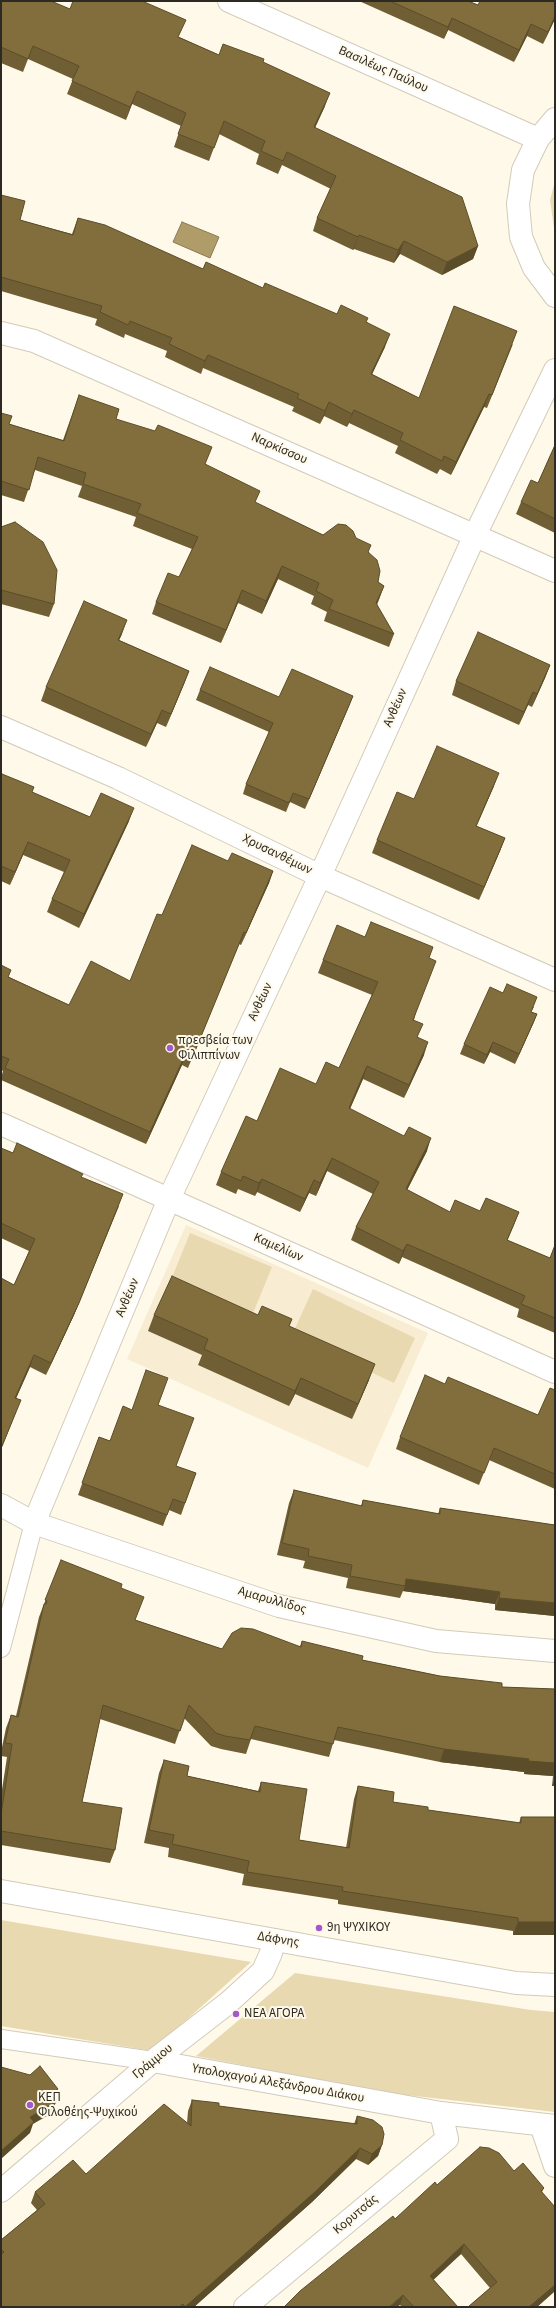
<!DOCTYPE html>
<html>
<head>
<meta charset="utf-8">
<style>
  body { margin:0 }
  #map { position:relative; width:556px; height:2308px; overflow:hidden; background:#fff9e9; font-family:"Source Sans 3",sans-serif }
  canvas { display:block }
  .frame { position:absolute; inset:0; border:2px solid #2d2a23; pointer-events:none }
</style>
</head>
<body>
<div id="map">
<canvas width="556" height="2308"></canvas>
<div class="frame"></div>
</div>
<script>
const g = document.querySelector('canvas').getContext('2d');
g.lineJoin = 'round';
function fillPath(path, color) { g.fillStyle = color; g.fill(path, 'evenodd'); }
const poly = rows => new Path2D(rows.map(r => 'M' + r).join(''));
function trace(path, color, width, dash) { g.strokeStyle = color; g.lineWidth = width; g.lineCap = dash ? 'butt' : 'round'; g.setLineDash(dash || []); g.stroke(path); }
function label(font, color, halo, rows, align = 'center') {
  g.font = font + ' "Source Sans 3",sans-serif'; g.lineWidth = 4; g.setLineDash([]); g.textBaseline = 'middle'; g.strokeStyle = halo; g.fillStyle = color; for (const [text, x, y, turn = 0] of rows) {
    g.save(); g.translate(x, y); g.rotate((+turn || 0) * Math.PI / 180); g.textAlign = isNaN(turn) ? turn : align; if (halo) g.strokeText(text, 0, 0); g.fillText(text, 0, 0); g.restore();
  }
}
fillPath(poly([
  [186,1225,428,1333,368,1468,127,1359]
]), '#f8edd3');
fillPath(poly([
  [555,181,555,235,550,200],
  [190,1233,272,1267,251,1318,169,1285],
  [313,1289,415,1338,394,1383,292,1335],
  [1,1920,251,1962,152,2051,1,2026],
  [295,1973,531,2010,555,2012,555,2112,380,2092,196,2056]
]), '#e9d9b1');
const water = poly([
  [182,222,219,237,210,258,173,242,182,222]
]);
fillPath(water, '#b09c68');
trace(water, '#897a53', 1);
const pedestrian = poly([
  [1,1648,34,1523],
  [1,2039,153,2061]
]);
const minor = poly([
  [1,333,34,341,555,571],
  [1,727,118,778,320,876,555,980],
  [1,1124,555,1372],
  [1,1505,34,1523,279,1606,436,1641,555,1651],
  [34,1523,169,1199,320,876,475,535,555,370],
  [153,2061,441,2113,555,2126],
  [541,2125,555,2166],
  [245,2307,447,2139,441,2113]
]);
const tertiary = poly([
  [229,1,538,139],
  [555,119,538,139,523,170,518,204,521,237,534,268,555,296],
  [1,2191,153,2061,228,2003,263,1971,271,1953,274,1940]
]);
const secondary = poly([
  [1,1891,516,1983,555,1985]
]);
trace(pedestrian, '#d3cbb9', 20);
trace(minor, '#d3cbb9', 24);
trace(tertiary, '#d3cbb9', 24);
trace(secondary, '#d3cbb9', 24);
trace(pedestrian, '#fff', 18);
trace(minor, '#fff', 22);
trace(tertiary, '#fff', 22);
trace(secondary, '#fff', 22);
fillPath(poly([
  [1,1,70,9,179,37,219,55,263,62,325,106,315,128,478,246,473,259,442,275,400,254,394,263,354,249,353,250,313,231,317,218,331,189,282,165,278,174,256,164,259,154,219,134,209,161,174,147,181,126,132,104,126,120,67,94,73,79,28,59,23,72,1,63],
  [359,1,468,1,478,5,555,19,543,44,527,36,514,62,448,30,444,39],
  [1,195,20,220,72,234,78,218,203,269,263,288,337,314,367,322,385,347,372,374,419,398,513,344,487,408,484,407,451,475,440,469,437,474,395,453,398,446,349,423,347,427,324,416,320,424,292,411,294,407,203,368,201,374,165,357,167,351,125,334,124,338,95,325,97,319,1,291],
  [79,395,116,419,205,464,256,503,323,535,356,538,369,552,378,582,384,586,377,605,394,634,389,647,324,621,327,612,311,604,314,596,278,579,262,614,238,603,221,643,152,614,156,602,179,577,192,549,133,526,136,517,78,497,82,486,35,470,24,502,1,495,1,413,9,424,63,440],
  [555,445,555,533,516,514,521,502,538,483],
  [1,527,54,604,49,617,1,604],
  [122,634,119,640,189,671,184,684,166,727,157,723,146,747,41,701,46,687],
  [550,665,545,678,532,707,528,705,519,725,452,695,456,681],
  [200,690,279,697,353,696,349,706,305,809,290,802,286,812,243,794,246,784,269,732,196,700],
  [1,775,32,792,90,817,129,821,79,928,47,912,52,899,64,872,23,855,10,885,1,881],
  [494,786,476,826,505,838,500,851,479,900,372,853,377,840,414,799],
  [228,861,273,871,269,883,241,945,239,944,188,1068,182,1065,146,1144,1,1080,1,1078,3,1071,1,1070,1,965,9,977,69,1005,130,981,162,915],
  [365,937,429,958,414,1020,418,1038,424,1055,404,1098,363,1079,350,1109,427,1151,407,1190,450,1212,480,1211,519,1212,507,1240,550,1258,555,1245,555,1333,517,1317,519,1309,402,1257,399,1264,351,1240,356,1227,373,1194,327,1171,316,1196,309,1193,300,1212,257,1192,255,1196,238,1189,236,1194,216,1185,221,1172,257,1121,316,1084,339,1068,372,995,318,973,323,960],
  [503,993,534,1007,531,1012,537,1014,533,1024,515,1064,490,1052,484,1064,460,1054,464,1044],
  [1,1148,13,1153,81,1177,119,1206,74,1315,46,1375,30,1367,16,1398,16,1412,1,1450,1,1278,14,1285,29,1251,1,1238],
  [154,1315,258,1315,292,1319,289,1326,369,1380,352,1419,295,1394,289,1406,198,1365,202,1355,148,1331],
  [445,1384,538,1415,555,1390,555,1489,489,1460,479,1485,396,1449,400,1437],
  [159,1405,176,1466,196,1473,181,1515,169,1510,163,1526,78,1495,99,1437,110,1441,132,1410],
  [294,1490,361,1506,363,1500,438,1514,440,1508,555,1525,555,1616,495,1610,495,1604,403,1591,400,1598,346,1588,348,1578,303,1568,305,1561,277,1555,289,1503],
  [61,1560,121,1588,135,1620,222,1649,300,1646,302,1641,362,1660,440,1676,502,1687,555,1689,555,1786,552,1786,553,1776,524,1774,524,1772,440,1762,334,1740,329,1757,251,1739,246,1754,221,1749,211,1746,184,1718,175,1744,100,1719,82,1802,115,1850,110,1863,1,1845,1,1796,7,1757,1,1756,1,1752,6,1728,11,1715,16,1716,39,1617],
  [164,1760,187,1776,258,1791,261,1782,299,1840,346,1848,354,1799,358,1786,393,1802,428,1810,519,1823,521,1817,555,1935,513,1935,513,1931,338,1904,338,1900,242,1885,244,1874,168,1857,169,1848,144,1843,159,1773],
  [192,2100,219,2106,354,2124,357,2116,382,2145,378,2156,368,2165,356,2159,312,2202,194,2307,1,2307,1,2240,37,2210,31,2203,35,2192,86,2174,187,2123,188,2111],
  [514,2171,544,2188,542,2192,555,2291,537,2307,468,2307,490,2288,461,2254,433,2279,458,2307,402,2307,400,2305,395,2219,437,2185]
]), '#705f34');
fillPath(poly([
  [555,16,555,19,543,44,548,32],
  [452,18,448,30,444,39,448,27],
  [531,24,527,36,514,62,519,50],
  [137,91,132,104,126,120,130,107],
  [330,93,325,106,309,140,314,127],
  [359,235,354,249,353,250,358,237],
  [404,241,400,254,394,263,398,250],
  [478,246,473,259,442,275,447,262],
  [390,334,385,347,366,387,371,374],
  [208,355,203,368,201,374,205,361],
  [489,394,484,407,451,475,456,462],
  [329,402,324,416,320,424,325,411],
  [354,410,349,423,347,427,352,414],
  [282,566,278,579,262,614,266,601],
  [384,586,379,599,371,616,376,603],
  [242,590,238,603,221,643,226,630],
  [127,620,122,634,113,653,118,640],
  [550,665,545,678,532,707,537,694],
  [189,671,184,684,166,727,171,714],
  [533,692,528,705,519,725,524,712],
  [353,696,349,706,305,809,309,799],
  [162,710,157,723,146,747,151,734],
  [499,773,494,786,471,839,476,826],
  [134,808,129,821,79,928,84,914],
  [505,838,500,851,479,900,484,887],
  [28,842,23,855,10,885,15,872],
  [273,871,269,883,241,945,246,933],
  [537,1014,533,1024,515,1064,519,1054],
  [428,1042,424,1055,404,1098,409,1085],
  [493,1042,490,1052,484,1064,487,1055],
  [186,1053,182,1065,146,1144,150,1132],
  [367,1066,363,1079,344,1122,349,1108],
  [431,1138,427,1151,401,1202,406,1189],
  [332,1158,327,1171,316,1196,320,1183],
  [262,1179,257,1192,255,1196,259,1183],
  [314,1180,309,1193,300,1212,305,1199],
  [123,1194,74,1315,46,1375,51,1363],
  [519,1212,514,1225,502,1253,507,1240],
  [407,1244,402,1257,399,1264,403,1251],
  [34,1355,30,1367,11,1410,15,1398],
  [375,1364,369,1380,352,1419,358,1404],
  [301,1378,295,1394,289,1406,295,1391],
  [406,1579,500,1592,495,1604,403,1591,405,1586],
  [499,1598,555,1603,555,1616,495,1610],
  [444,1749,529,1759,524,1772,440,1762],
  [528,1761,555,1763,555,1771,553,1776,524,1774],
  [555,1778,555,1786,552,1786],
  [518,1922,555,1922,555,1935,513,1935],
  [58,2089,54,2100,46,2107,50,2096],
  [56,2102,52,2113,33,2124,30,2133,1,2159,1,2151,30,2117],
  [382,2145,378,2156,368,2165,372,2154],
  [360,2148,356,2159,312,2202,194,2307,185,2307],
  [464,2244,461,2254,427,2286,430,2276],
  [555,2285,555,2291,537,2307,529,2307],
  [403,2295,400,2305,397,2307,389,2307]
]), '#5b4d2a');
const building = poly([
  [1,1,51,1,70,9,73,1,142,1,186,20,178,37,219,55,223,44,264,59,263,62,330,93,314,127,462,197,478,246,447,262,404,241,398,250,359,235,358,237,317,218,336,176,287,152,283,161,261,151,265,141,224,121,214,148,178,134,186,113,137,91,130,107,72,81,79,66,33,46,28,59,1,47,1,1],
  [390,1,468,1,478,5,480,1,555,1,555,16,548,32,531,24,519,50,452,18,448,27,390,1],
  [1,195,25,201,20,220,73,235,78,218,105,225,203,269,206,262,263,288,265,283,337,314,341,305,368,318,366,322,390,334,371,374,419,398,454,306,517,331,492,395,489,394,456,462,444,456,442,461,400,440,403,433,354,410,352,414,329,402,325,411,297,398,299,394,208,355,205,361,169,344,172,338,130,321,128,325,100,312,102,306,1,277,1,195],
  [79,395,119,409,116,419,155,431,158,425,212,447,205,464,260,491,255,502,323,535,338,524,346,525,353,531,356,538,371,545,368,552,377,560,380,571,378,582,384,586,376,603,394,634,329,609,333,600,316,591,319,583,282,566,266,601,242,590,226,630,156,602,168,573,179,577,198,537,137,513,141,504,83,484,86,473,38,457,29,490,1,481,1,413,12,416,9,424,64,441,79,395],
  [555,445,555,519,521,502,531,480,538,483,555,445],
  [15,522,43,542,57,570,54,604,1,590,1,527,15,522],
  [84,601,127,620,118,640,189,671,171,714,162,710,151,734,46,687,84,601],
  [478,632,550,665,537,694,533,692,524,712,456,681,478,632],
  [210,667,279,697,292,669,353,696,309,799,293,793,289,803,246,784,273,723,200,690,210,667],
  [437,746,499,773,476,826,505,838,484,887,377,840,397,792,414,799,437,746],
  [2,774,34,787,32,792,90,817,101,793,134,808,84,914,52,899,70,860,28,842,15,872,1,866,1,775,2,774],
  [192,845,228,861,232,853,273,871,246,933,244,932,193,1056,186,1053,150,1132,5,1068,9,1059,1,1056,1,965,11,970,8,977,69,1005,91,961,130,981,157,914,162,915,192,845],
  [371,922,433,947,429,958,436,961,413,1020,423,1024,417,1037,428,1042,409,1085,367,1066,349,1108,404,1136,409,1127,431,1138,406,1189,450,1212,455,1200,480,1211,486,1198,519,1212,507,1240,550,1258,555,1245,555,1318,521,1304,525,1296,407,1244,403,1251,356,1227,379,1182,332,1158,320,1183,314,1180,305,1199,262,1179,259,1183,243,1176,241,1181,221,1172,246,1116,257,1121,280,1068,316,1084,326,1062,339,1068,378,982,323,960,337,925,365,937,371,922],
  [507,984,537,997,531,1012,537,1014,519,1054,493,1042,487,1055,464,1044,490,987,503,993,507,984],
  [17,1143,83,1174,81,1177,123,1194,79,1303,51,1363,34,1355,15,1398,21,1400,2,1446,1,1445,1,1278,14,1285,35,1239,1,1223,1,1148,13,1153,17,1143],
  [172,1276,258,1315,262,1306,292,1319,289,1326,375,1364,358,1404,301,1378,295,1391,204,1349,208,1339,154,1315,172,1276],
  [146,1370,168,1378,158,1405,194,1418,176,1466,196,1473,185,1503,173,1499,167,1515,82,1483,99,1437,110,1441,123,1406,132,1410,146,1370],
  [425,1375,445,1384,448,1377,538,1415,550,1388,555,1390,555,1474,494,1448,484,1473,400,1437,425,1375],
  [294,1490,362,1506,363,1500,440,1514,440,1508,555,1525,555,1603,499,1598,500,1592,406,1579,405,1586,350,1576,352,1565,308,1556,309,1549,282,1543,294,1490],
  [61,1560,122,1584,121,1588,144,1597,135,1620,222,1649,232,1633,241,1628,253,1629,301,1647,302,1641,363,1656,362,1660,440,1676,502,1683,502,1687,555,1689,555,1763,528,1761,529,1759,444,1749,338,1727,333,1744,255,1726,250,1740,225,1736,216,1733,189,1705,180,1731,103,1705,82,1802,122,1808,115,1850,1,1831,1,1814,12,1744,5,1743,11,1715,18,1717,44,1604,46,1604,47,1601,45,1600,61,1560],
  [164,1760,189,1766,187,1776,260,1792,261,1782,307,1789,299,1840,349,1848,358,1786,394,1792,393,1802,428,1807,428,1810,521,1823,521,1817,555,1817,555,1922,518,1922,518,1918,342,1891,343,1887,247,1872,249,1861,172,1844,174,1835,149,1830,164,1760],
  [40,2066,58,2089,50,2096,56,2102,30,2117,34,2122,1,2151,1,2067,30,2075,40,2066],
  [192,2100,219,2103,219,2106,357,2124,357,2116,373,2120,382,2127,384,2134,382,2145,372,2154,360,2148,316,2191,185,2307,183,2304,179,2307,1,2307,1,2255,4,2252,1,2249,1,2240,45,2204,35,2192,73,2160,86,2174,164,2104,191,2126,192,2100],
  [480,2147,489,2148,499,2153,514,2171,523,2163,544,2188,541,2191,555,2207,555,2285,529,2307,468,2307,497,2282,464,2244,430,2276,458,2307,414,2307,403,2295,389,2307,284,2307,300,2291,393,2216,395,2219,435,2182,437,2185,480,2147]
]);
fillPath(building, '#826e3c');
trace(building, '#5b4d2a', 1);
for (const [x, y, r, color] of [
  [170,1048,4,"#a359cc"],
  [319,1928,4,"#a359cc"],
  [236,2014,4,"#a359cc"],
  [30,2105,4,"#a359cc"]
]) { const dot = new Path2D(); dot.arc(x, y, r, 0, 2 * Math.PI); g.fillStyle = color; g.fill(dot); trace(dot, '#fff9e9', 1.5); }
label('13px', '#2d2a23', '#fff9e9', [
  ["Βασιλέως Παύλου",383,70,24],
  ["Ναρκίσσου",279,449,24],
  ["Ανθέων",396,708,-66],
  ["Χρυσανθέμων",277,855,26],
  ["Ανθέων",261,1002,-65],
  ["Καμελίων",278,1248,24],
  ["Ανθέων",128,1298,-67],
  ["Αμαρυλλίδος",272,1601,16],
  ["Δάφνης",278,1940,9],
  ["Γράμμου",153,2062,-39],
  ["Υπολοχαγού Αλεξάνδρου Διάκου",278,2084,10],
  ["Κορυτσάς",356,2215,-40]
]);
label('13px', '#2d2a23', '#fff9e9', [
  ["πρεσβεία των",178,1041],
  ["Φιλιππίνων",178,1056],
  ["9η ΨΥΧΙΚΟΥ",327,1928],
  ["ΝΕΑ ΑΓΟΡΑ",244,2014],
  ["ΚΕΠ",38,2098],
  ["Φιλοθέης-Ψυχικού",38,2113]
], 'left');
</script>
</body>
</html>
